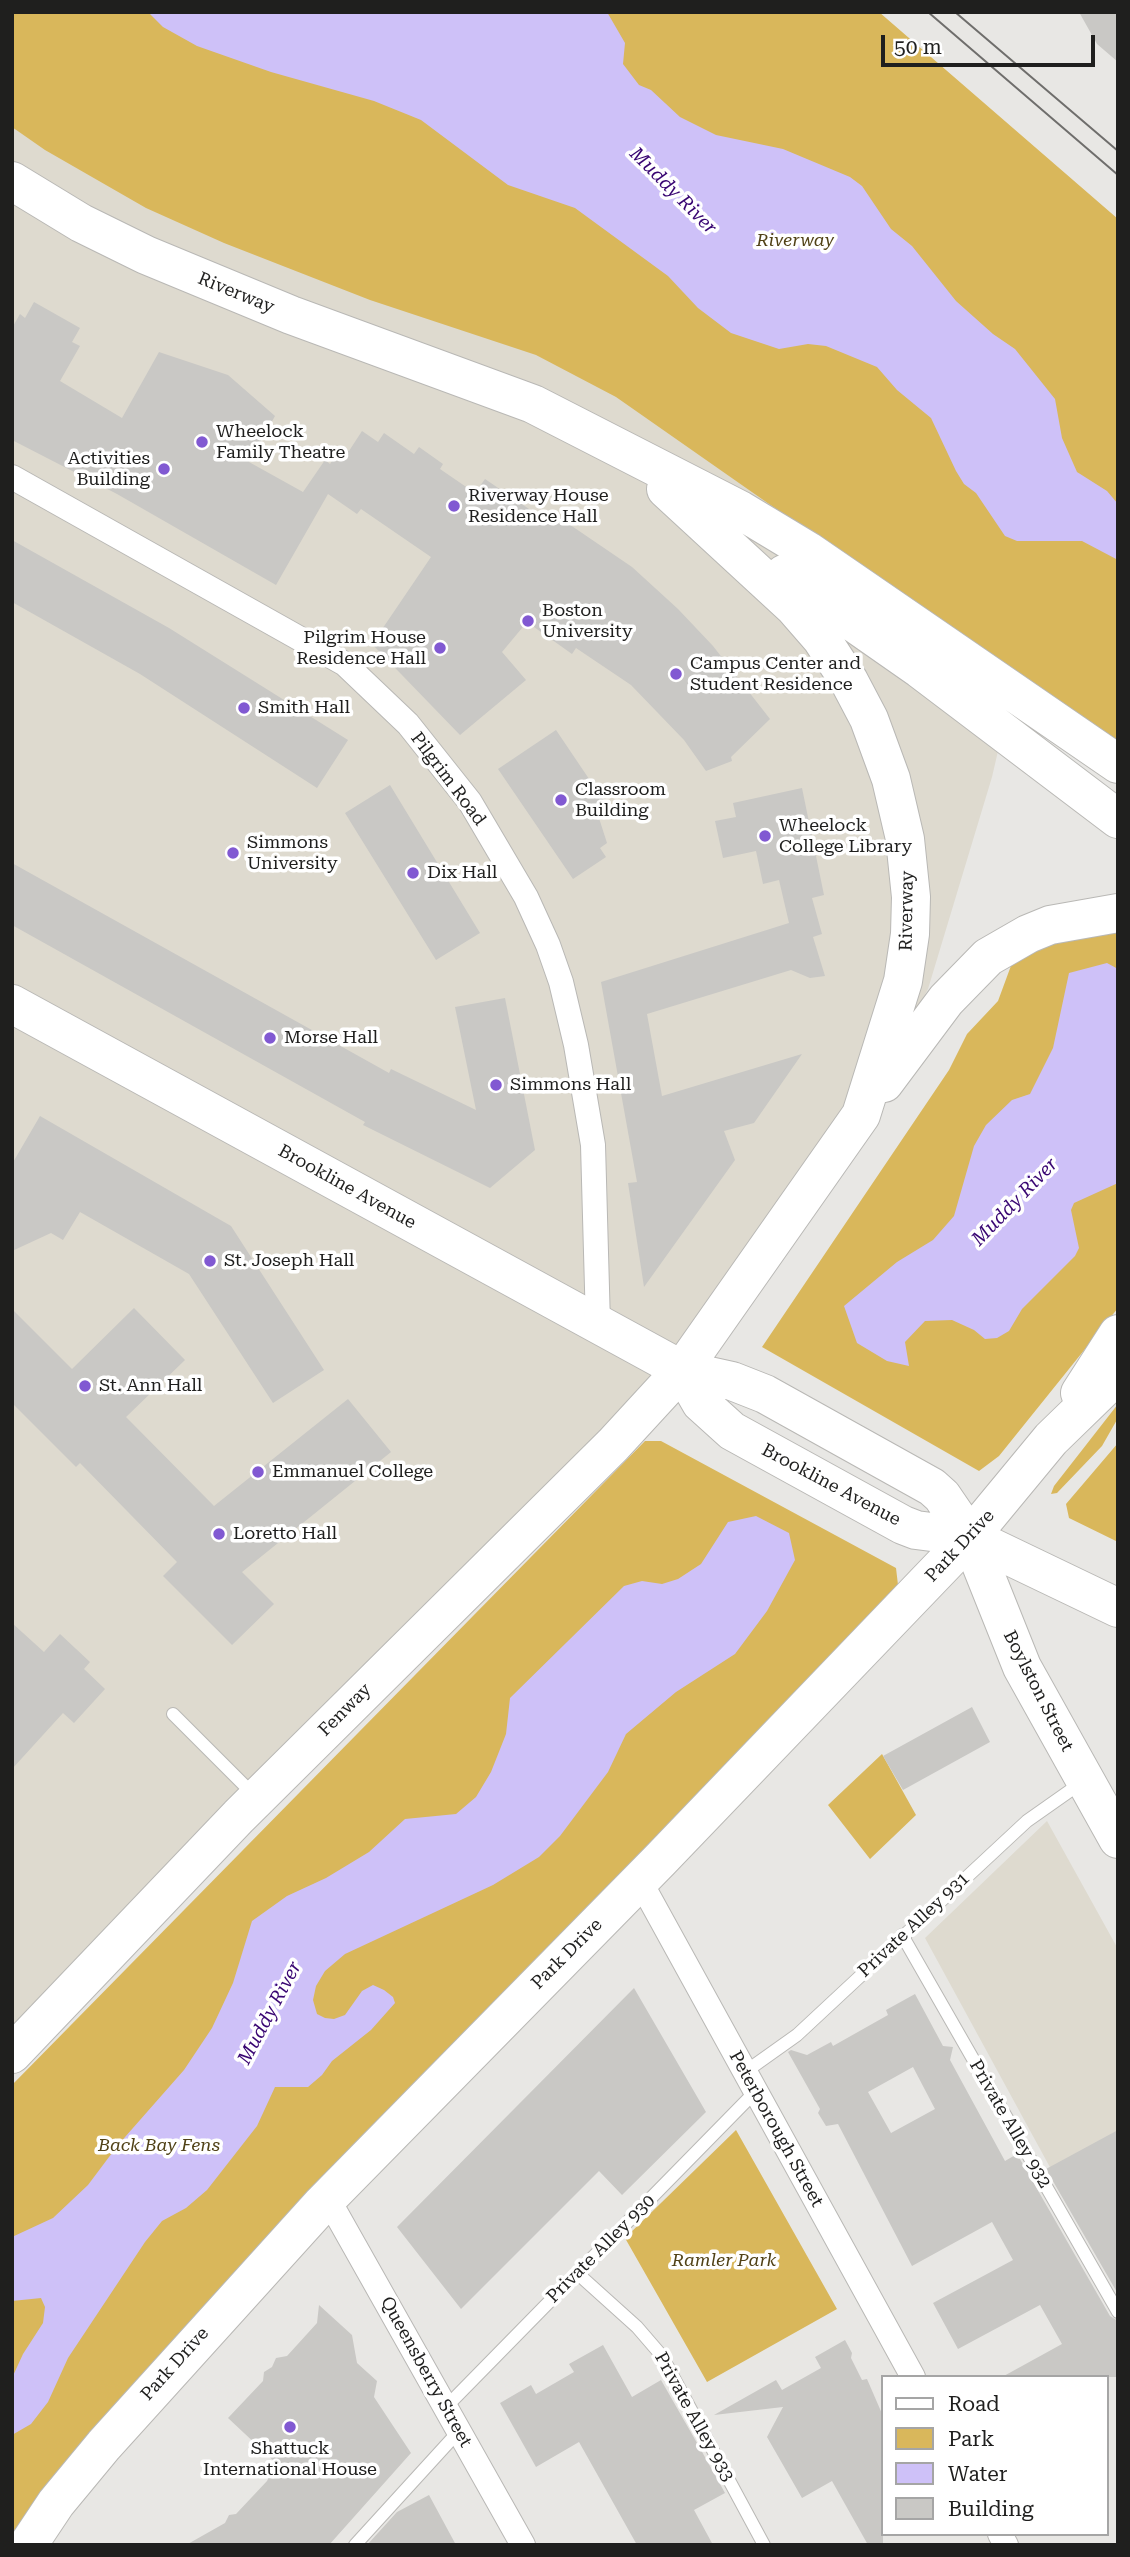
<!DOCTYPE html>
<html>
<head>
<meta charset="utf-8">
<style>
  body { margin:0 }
  #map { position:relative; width:1130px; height:2557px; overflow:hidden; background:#e8e7e4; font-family:"Roboto Serif",serif }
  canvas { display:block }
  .frame { position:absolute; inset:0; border:14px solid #1f1f1e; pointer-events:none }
  .legend { position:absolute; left:881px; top:2375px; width:228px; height:161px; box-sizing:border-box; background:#fff; border:2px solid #a5a5a5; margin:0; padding:9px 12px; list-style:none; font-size:21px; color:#1f1f1e }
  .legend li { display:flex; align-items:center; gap:14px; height:35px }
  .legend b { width:35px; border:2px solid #a5a5a5 }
  .scale { position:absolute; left:881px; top:35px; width:214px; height:32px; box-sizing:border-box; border:4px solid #1f1f1e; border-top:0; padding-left:9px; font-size:21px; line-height:24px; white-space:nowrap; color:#1f1f1e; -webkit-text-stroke:5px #fff; paint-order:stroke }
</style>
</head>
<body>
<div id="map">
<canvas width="1130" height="2557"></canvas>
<div class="frame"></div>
<ul class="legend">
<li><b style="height:9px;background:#fff"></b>Road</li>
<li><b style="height:19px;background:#d9b75b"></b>Park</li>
<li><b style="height:19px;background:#cec1f8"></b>Water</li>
<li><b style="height:19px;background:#c9c8c5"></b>Building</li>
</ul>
<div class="scale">50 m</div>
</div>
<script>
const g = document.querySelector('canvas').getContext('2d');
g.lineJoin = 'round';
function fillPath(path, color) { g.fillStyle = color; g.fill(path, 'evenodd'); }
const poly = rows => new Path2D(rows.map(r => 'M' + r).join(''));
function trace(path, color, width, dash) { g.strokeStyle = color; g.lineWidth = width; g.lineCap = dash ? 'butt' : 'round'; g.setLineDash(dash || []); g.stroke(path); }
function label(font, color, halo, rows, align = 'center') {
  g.font = font + ' "Roboto Serif",serif'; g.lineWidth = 7; g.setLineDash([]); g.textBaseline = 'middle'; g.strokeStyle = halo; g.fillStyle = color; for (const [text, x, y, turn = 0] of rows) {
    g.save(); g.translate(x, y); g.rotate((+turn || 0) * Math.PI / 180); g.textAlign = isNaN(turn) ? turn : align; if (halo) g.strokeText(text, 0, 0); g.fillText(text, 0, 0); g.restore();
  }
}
fillPath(poly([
  [12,12,1027,626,992,777,928,989,861,1115,682,1370,12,2054],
  [1047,1821,1118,1949,1118,2292,925,1938]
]), '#dedacf');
fillPath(poly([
  [12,12,879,12,1118,219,1118,748,616,397,536,355,370,300,224,243,146,208,45,150,12,127],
  [1118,933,1118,1308,999,1456,979,1471,762,1347,949,1070,967,1034,998,1001,1012,963,1038,947,1088,934],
  [1118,1404,1118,1418,1102,1446,1057,1493,1051,1494,1054,1486],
  [645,1441,661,1441,896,1568,898,1585,12,2544,12,2085],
  [1118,1443,1118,1542,1069,1518,1066,1504],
  [882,1754,916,1815,870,1859,828,1805],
  [736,2130,837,2309,707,2382,625,2238]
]), '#d9b75b');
fillPath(poly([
  [148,12,607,12,625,43,623,64,639,85,651,90,680,117,716,135,783,149,850,177,862,186,891,229,912,246,956,301,993,334,1015,349,1055,399,1062,438,1077,472,1107,491,1118,504,1118,560,1082,541,1017,541,1005,536,976,493,964,484,956,471,931,418,897,390,877,367,826,346,808,344,779,349,731,333,698,308,668,276,575,208,508,185,421,120,374,101,271,72,197,46,163,27],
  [1107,963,1118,969,1118,1183,1074,1203,1071,1210,1079,1248,1075,1256,1022,1309,1009,1331,997,1338,985,1339,974,1330,952,1320,925,1321,905,1342,909,1366,887,1361,857,1343,844,1306,897,1262,933,1240,954,1216,974,1146,986,1125,1012,1100,1030,1094,1053,1048,1069,973],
  [756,1516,789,1533,795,1560,767,1611,735,1654,676,1692,626,1734,608,1772,560,1836,539,1857,493,1885,345,1954,325,1971,316,1986,313,2000,317,2014,325,2018,334,2019,345,2015,362,1991,373,1985,384,1990,393,1997,395,2003,371,2030,332,2061,322,2075,308,2087,275,2087,257,2126,207,2190,186,2208,162,2221,145,2242,68,2358,48,2402,31,2424,12,2435,12,2378,23,2354,43,2323,45,2307,41,2298,12,2301,12,2237,53,2218,88,2185,118,2145,184,2070,212,2028,233,1983,252,1921,287,1896,326,1878,369,1852,405,1819,456,1814,476,1797,491,1772,506,1734,510,1698,624,1586,642,1581,662,1584,678,1579,701,1564,728,1522]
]), '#cec1f8');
fillPath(poly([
  [1079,12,1118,12,1118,62,1097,44],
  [34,302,80,328,72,342,80,346,60,381,122,418,159,352,228,375,275,416,249,462,303,492,325,460,330,464,342,446,349,451,362,431,378,442,384,433,414,454,419,447,443,464,440,469,475,493,485,479,554,526,560,518,632,567,678,609,713,646,770,719,731,757,732,761,706,771,684,740,631,685,576,648,572,654,527,622,502,652,526,680,460,735,372,644,431,557,361,509,357,514,328,494,276,585,117,494,12,440,12,328,20,314,25,318],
  [12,540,169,628,348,740,317,788,140,674,12,602],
  [556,730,610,810,598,815,607,843,600,848,606,857,573,879,498,769],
  [390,785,480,933,436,960,345,813],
  [802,788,824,895,812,898,822,934,813,937,825,976,810,978,791,970,647,1014,662,1096,802,1054,754,1123,724,1131,735,1160,644,1287,628,1183,637,1182,601,982,789,923,779,880,763,884,756,851,723,858,715,821,736,817,733,803],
  [12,863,389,1073,391,1069,476,1110,455,1007,505,998,535,1150,490,1188,363,1125,365,1122,12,925],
  [40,1116,231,1226,324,1370,273,1403,189,1274,80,1212,63,1240,51,1233,12,1251,12,1164],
  [134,1308,185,1360,126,1417,214,1506,348,1399,391,1452,242,1572,274,1604,232,1645,163,1576,177,1562,80,1463,76,1467,12,1403,12,1309,72,1369],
  [12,1623,44,1652,60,1634,90,1662,84,1669,105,1689,74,1723,63,1713,12,1769],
  [972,1707,990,1742,903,1790,883,1756],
  [634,1988,706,2112,622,2195,599,2171,461,2309,397,2227],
  [915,1994,943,2046,953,2047,950,2060,1005,2161,1017,2154,1110,2316,1118,2321,1118,2377,1002,2377,1062,2344,1040,2305,958,2349,933,2303,1013,2260,992,2222,912,2266,838,2124,826,2126,818,2113,820,2109,788,2052,791,2050,807,2055,831,2042,833,2046,888,2015,886,2010],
  [913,2067,935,2109,891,2133,868,2092],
  [1118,2130,1118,2294,1046,2169],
  [319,2305,352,2335,357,2363,377,2381,374,2397,411,2453,329,2545,186,2545,225,2523,229,2515,236,2514,267,2481,276,2463,228,2418,263,2381,264,2372,272,2367,276,2358,287,2356,317,2323],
  [845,2340,852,2353,851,2358,862,2380,867,2379,883,2416,883,2545,868,2545,832,2481,802,2498,767,2437,783,2407,714,2415,776,2380,782,2390,821,2368,815,2357],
  [603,2345,632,2397,661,2380,701,2450,725,2493,694,2510,713,2545,637,2545,579,2442,536,2467,500,2403,531,2385,536,2394,574,2372,569,2364],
  [429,2495,456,2545,367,2545,397,2512]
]), '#c9c8c5');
const service = poly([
  [173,1714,254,1795],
  [902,1935,1118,2312],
  [745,2072,797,2035,1027,1821,1081,1783],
  [577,2273,637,2327,662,2356,764,2545],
  [446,2407,756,2091],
  [355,2545,459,2431]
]);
const minor = poly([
  [12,477,345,664,408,724,470,802,526,897,548,945,561,982,576,1045,593,1145,598,1324],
  [640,1881,913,2377],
  [328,2199,523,2545],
  [1000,2534,1006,2545]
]);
const primary = poly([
  [12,2054,239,1816,613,1445,682,1370],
  [28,2545,56,2503,104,2445,322,2204,660,1860,970,1537,1118,1608]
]);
const trunk = poly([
  [12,181,81,223,146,255,291,315,533,404,740,510,808,551,1118,764],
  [666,489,794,607,821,638,849,681,869,719,891,779,905,839,911,897,910,934,903,981,861,1115,682,1370],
  [784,574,920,669,1118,819],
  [12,1004,682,1370,732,1381,765,1394,932,1487,942,1496,970,1537,1022,1667,1118,1839],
  [884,1083,946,1000,988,957,1028,934,1050,925,1118,913],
  [682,1370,701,1403,732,1431,903,1525,916,1530,970,1537],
  [1080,1393,1118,1334],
  [970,1537,1051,1439,1118,1374]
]);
trace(service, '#b9b8b5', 14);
trace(minor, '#b9b8b5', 26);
trace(primary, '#b9b8b5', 40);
trace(trunk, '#b9b8b5', 40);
trace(service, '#fff', 12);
trace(minor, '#fff', 24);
trace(primary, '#fff', 38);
trace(trunk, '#fff', 38);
trace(poly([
  [928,12,1118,175],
  [955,12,1118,151]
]), '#6f6e6c', 2);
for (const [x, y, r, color] of [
  [202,442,7,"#8159d2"],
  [164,469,7,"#8159d2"],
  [454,506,7,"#8159d2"],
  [528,621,7,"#8159d2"],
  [440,648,7,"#8159d2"],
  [676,674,7,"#8159d2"],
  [244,708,7,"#8159d2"],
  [561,800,7,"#8159d2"],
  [765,836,7,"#8159d2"],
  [233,853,7,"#8159d2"],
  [413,873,7,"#8159d2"],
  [270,1038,7,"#8159d2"],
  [496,1085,7,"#8159d2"],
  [210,1261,7,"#8159d2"],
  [85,1386,7,"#8159d2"],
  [258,1472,7,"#8159d2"],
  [219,1534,7,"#8159d2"],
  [290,2427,7,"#8159d2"]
]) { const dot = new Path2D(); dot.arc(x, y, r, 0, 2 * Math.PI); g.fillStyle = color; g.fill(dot); trace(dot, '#fff', 2.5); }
label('italic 18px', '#514217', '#fff', [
  ["Riverway",795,241],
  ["Back Bay Fens",159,2146],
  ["Ramler Park",724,2261]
]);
label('18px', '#1f1f1e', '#fff', [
  ["Riverway",236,293,22],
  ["Pilgrim Road",448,779,53],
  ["Riverway",907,911,-89],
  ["Brookline Avenue",347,1187,29],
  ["Brookline Avenue",831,1485,28],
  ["Park Drive",960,1546,-47],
  ["Boylston Street",1038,1691,63],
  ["Fenway",345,1710,-45],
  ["Private Alley 931",914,1925,-43],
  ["Park Drive",567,1954,-45],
  ["Private Alley 932",1010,2124,60],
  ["Peterborough Street",776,2129,61],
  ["Private Alley 930",601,2249,-45],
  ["Park Drive",175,2364,-48],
  ["Queensberry Street",426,2372,61],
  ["Private Alley 933",694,2417,61]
]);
label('18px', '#1f1f1e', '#fff', [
  ["Wheelock",216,432],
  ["Family Theatre",216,453],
  ["Activities",150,459,"right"],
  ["Building",150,480,"right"],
  ["Riverway House",468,496],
  ["Residence Hall",468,517],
  ["Boston",542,611],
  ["University",542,632],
  ["Pilgrim House",426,638,"right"],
  ["Residence Hall",426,659,"right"],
  ["Campus Center and",690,664],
  ["Student Residence",690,685],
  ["Smith Hall",258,708],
  ["Classroom",575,790],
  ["Building",575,811],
  ["Wheelock",779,826],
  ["College Library",779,847],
  ["Simmons",247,843],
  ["University",247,864],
  ["Dix Hall",427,873],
  ["Morse Hall",284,1038],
  ["Simmons Hall",510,1085],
  ["St. Joseph Hall",224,1261],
  ["St. Ann Hall",99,1386],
  ["Emmanuel College",272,1472],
  ["Loretto Hall",233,1534],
  ["Shattuck",290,2449,"center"],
  ["International House",290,2470,"center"]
], 'left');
label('italic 19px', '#380572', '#fff', [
  ["Muddy River",673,191,45],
  ["Muddy River",1015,1202,-46],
  ["Muddy River",270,2013,-62]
]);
</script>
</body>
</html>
